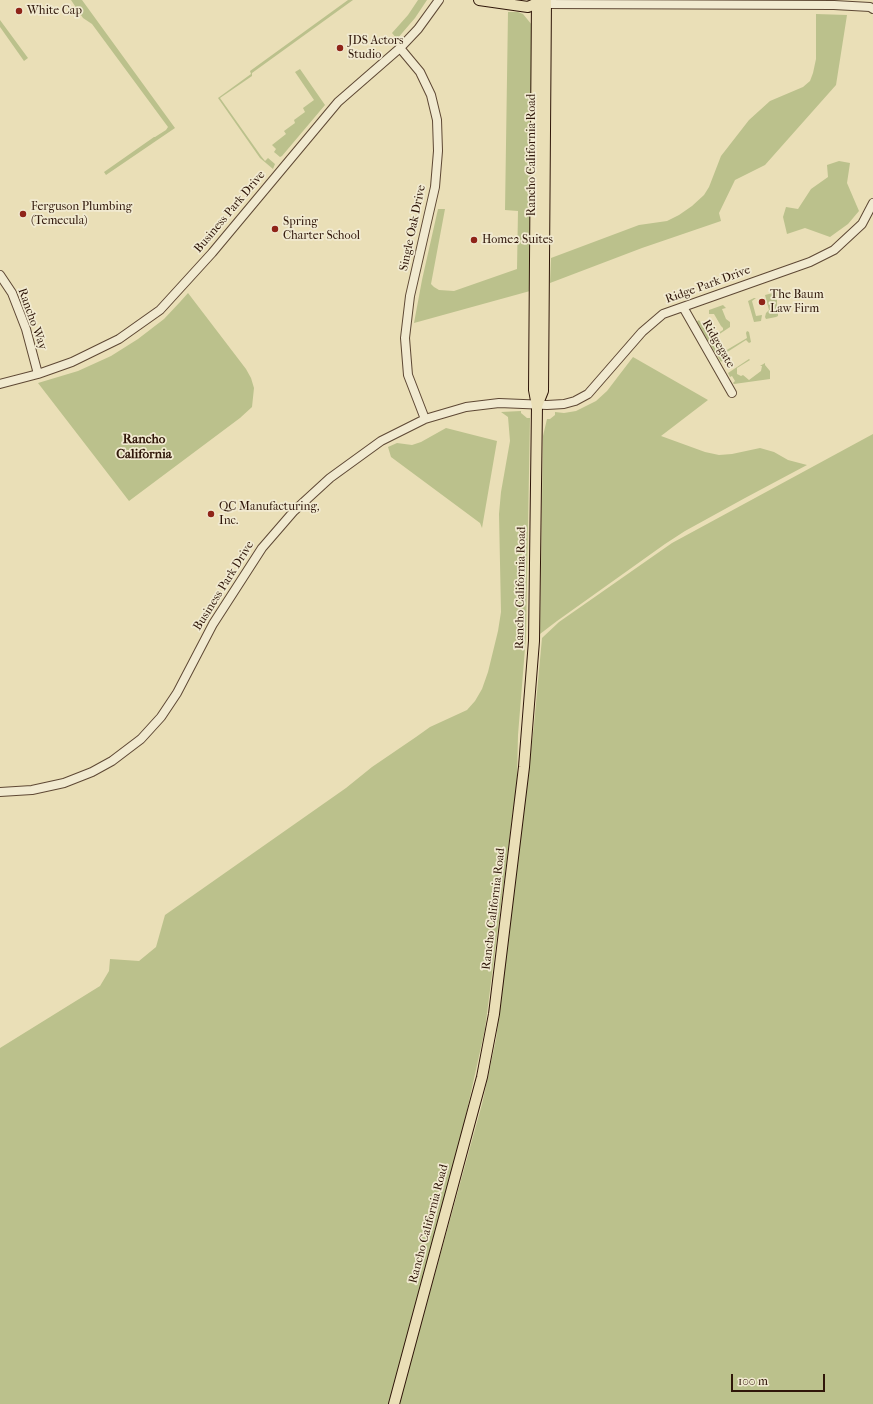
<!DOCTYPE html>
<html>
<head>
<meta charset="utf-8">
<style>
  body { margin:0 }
  #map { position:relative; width:873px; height:1404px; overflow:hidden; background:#eadfb7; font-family:"IM FELL French Canon",serif }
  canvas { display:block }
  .scale { position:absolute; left:731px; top:1374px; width:94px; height:18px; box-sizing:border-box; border:2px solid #2f1609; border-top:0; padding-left:5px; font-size:12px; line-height:14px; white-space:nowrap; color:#2f1609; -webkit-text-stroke:3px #f1ead0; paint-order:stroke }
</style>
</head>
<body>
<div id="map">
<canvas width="873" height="1404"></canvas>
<div class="scale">100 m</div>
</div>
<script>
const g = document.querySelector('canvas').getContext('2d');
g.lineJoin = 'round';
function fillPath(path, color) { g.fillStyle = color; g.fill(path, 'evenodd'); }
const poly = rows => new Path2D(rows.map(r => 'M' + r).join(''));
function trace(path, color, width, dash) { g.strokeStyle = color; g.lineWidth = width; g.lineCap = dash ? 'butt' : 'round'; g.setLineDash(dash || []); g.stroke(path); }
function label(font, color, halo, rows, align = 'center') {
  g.font = font + ' "IM FELL French Canon",serif'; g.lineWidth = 3.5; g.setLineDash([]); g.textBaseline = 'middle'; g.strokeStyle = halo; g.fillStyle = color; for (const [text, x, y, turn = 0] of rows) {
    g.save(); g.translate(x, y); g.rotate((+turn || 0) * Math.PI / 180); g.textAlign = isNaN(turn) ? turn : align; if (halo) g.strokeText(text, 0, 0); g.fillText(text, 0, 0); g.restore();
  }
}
fillPath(poly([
  [71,0,82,0,175,128,106,175,104,172,154,137,155,137,166,130,168,127,92,24,83,18],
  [348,0,353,0,252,73,252,76,220,98,261,156,265,161,268,158,275,164,273,169,260,158,218,98,251,74,250,71],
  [418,0,427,0,415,18,397,39,392,33,408,15],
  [508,12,518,12,523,14,532,25,530,291,414,323,422,280,438,209,445,209,431,284,434,287,439,290,454,291,517,269,518,211,505,210],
  [816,14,847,15,836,85,765,165,735,180,719,213,721,221,642,248,550,283,551,258,639,225,667,221,679,215,692,206,704,195,709,187,721,156,749,120,770,101,803,87,810,81,813,73,816,59],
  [0,20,28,58,24,61,0,27],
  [300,69,325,105,282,156,280,157,274,152,276,149,272,145,286,134,284,131,295,123,294,120,305,112,303,108,314,100,295,72],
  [839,161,850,163,847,183,859,211,848,224,830,237,805,228,787,234,783,217,786,207,798,209,811,189,828,177,827,165],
  [777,292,777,312,778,312,778,316,776,317,766,319,765,317,766,313,769,310,765,295],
  [188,293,246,369,251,378,254,388,252,407,240,418,129,501,38,383,78,371,111,356,138,339,164,319,180,302],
  [754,298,756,298,752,301,756,316,762,315,761,321,754,322,748,301],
  [723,305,726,308,722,309,726,319,730,322,730,327,718,335,717,341,714,342,714,340,717,337,715,335,723,330,723,328,721,326,714,314,709,314,709,310],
  [699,320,720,354,747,338,746,333,747,331,749,332,751,342,749,343,746,340,721,356,723,360,721,362,696,322],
  [633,357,708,400,661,436,705,452,719,455,732,454,760,448,774,452,788,460,807,465,745,498,685,531,665,544,557,621,540,634,543,436,547,419,550,419,555,415,555,412,564,413,576,411,596,401,607,391],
  [749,359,750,360,737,368,737,374,741,376,743,375,749,380,761,371,762,366,760,366,765,363,765,365,770,371,770,379,734,384,733,383,735,381,732,376,730,377,728,373],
  [521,411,521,413,527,418,530,418,526,636,518,735,517,780,485,1029,464,1124,446,1195,389,1404,0,1404,0,1048,100,986,109,971,110,959,139,961,156,947,165,915,346,788,372,767,416,737,430,727,467,710,475,701,482,689,488,672,498,631,501,612,499,514,501,492,510,441,508,417,501,412],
  [446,428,497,441,482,528,480,523,391,457,388,447,397,443,412,445,421,442],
  [873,434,873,1404,399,1404,482,1104,496,1039,534,725,542,638,559,622,672,543]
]), '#bbc18c');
const minor = poly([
  [546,4,834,5,870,7,873,9],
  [400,48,420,72,431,95,437,120,438,151,435,187,410,296,405,338,408,375,425,419],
  [0,275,12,293,26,329,38,374],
  [683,307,732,393],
  [0,384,38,374,72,362,119,339,160,310,212,253,338,102,400,48,418,29,439,0],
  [0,792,32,790,64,783,92,772,112,761,141,739,161,717,177,693,213,624,262,548,294,511,330,478,381,441,425,419,466,407,499,403,547,405,564,404,575,401,588,394,642,332,663,314,810,262,834,250,862,224,873,203]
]);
const major = poly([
  [479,0,528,7,537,3],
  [537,406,543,391,546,0],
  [394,1404,482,1077,494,1014,524,767,534,641,537,406,534,390,537,0]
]);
trace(minor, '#5e4834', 10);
trace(major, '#2f1609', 12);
trace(minor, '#f1ead0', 8);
trace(major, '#eadfb7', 10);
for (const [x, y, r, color] of [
  [19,11,4,"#8f2418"],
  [340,48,4,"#8f2418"],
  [23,214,4,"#8f2418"],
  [275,229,4,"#8f2418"],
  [474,240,4,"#8f2418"],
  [762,302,4,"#8f2418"],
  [211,514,4,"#8f2418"]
]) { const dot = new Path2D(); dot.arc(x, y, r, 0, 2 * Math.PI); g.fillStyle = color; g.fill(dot); trace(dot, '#f1ead0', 1.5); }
label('12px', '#2f1609', '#f1ead0', [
  ["White Cap",27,11],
  ["JDS Actors",348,41],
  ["Studio",348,55],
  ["Ferguson Plumbing",31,207],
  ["(Temecula)",31,221],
  ["Spring",283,222],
  ["Charter School",283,236],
  ["Home2 Suites",482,240],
  ["The Baum",770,295],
  ["Law Firm",770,309],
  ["QC Manufacturing,",219,507],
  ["Inc.",219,521]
], 'left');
label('12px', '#2f1609', '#f1ead0', [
  ["Rancho California Road",532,155,-90],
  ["Business Park Drive",230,212,-50],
  ["Single Oak Drive",413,228,-78],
  ["Ridge Park Drive",708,285,-20],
  ["Rancho Way",32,319,70],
  ["Ridgegate",718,344,60],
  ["Business Park Drive",224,586,-58],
  ["Rancho California Road",521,588,-89],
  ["Rancho California Road",494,909,-83],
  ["Rancho California Road",429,1224,-75]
]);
label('bold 13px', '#2f1609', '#f1ead0', [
  ["Rancho",144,440],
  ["California",144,455]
]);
</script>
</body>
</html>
